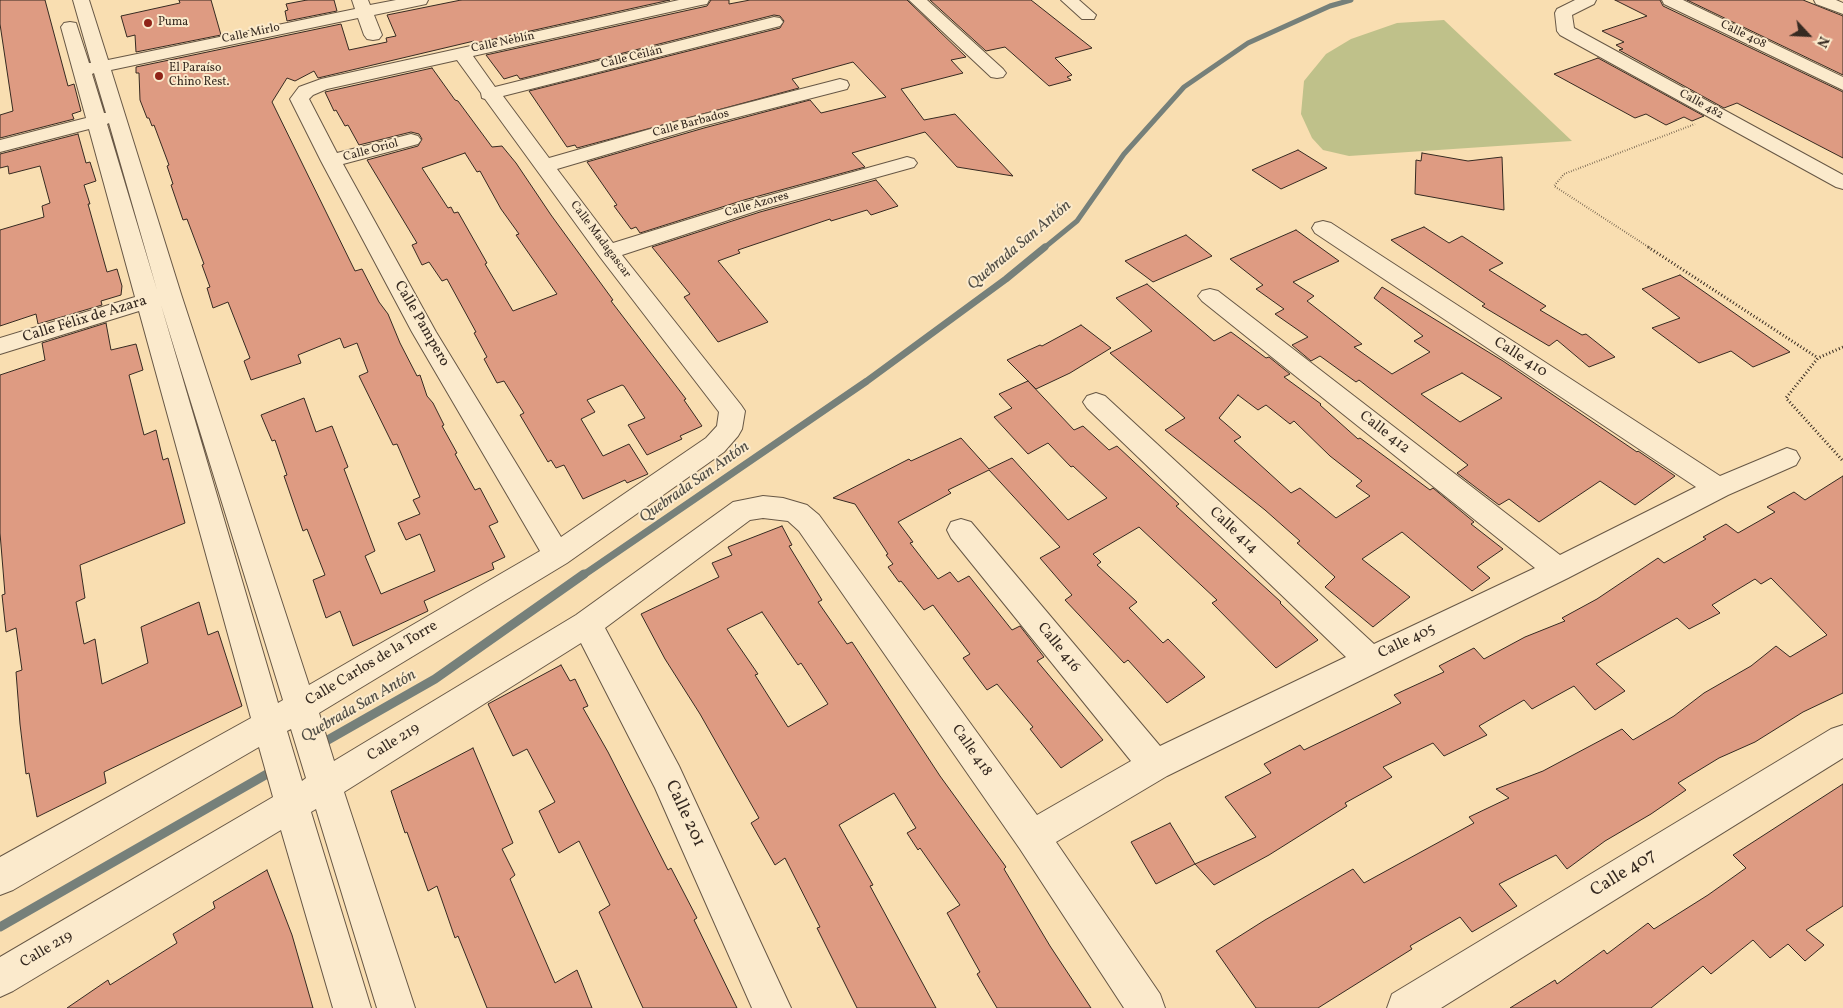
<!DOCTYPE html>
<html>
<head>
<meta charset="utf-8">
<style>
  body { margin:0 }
  #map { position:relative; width:1843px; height:1008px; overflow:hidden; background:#f9deb1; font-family:Vollkorn,serif }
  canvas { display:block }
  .north { position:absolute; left:1783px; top:10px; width:50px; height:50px; -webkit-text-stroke:4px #fbeacc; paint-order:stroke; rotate:115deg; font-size:14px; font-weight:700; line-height:20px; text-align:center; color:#362a21 }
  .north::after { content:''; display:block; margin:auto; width:18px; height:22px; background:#362a21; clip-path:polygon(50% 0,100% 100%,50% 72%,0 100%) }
</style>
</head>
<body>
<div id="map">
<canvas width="1843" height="1008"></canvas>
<div class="north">N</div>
</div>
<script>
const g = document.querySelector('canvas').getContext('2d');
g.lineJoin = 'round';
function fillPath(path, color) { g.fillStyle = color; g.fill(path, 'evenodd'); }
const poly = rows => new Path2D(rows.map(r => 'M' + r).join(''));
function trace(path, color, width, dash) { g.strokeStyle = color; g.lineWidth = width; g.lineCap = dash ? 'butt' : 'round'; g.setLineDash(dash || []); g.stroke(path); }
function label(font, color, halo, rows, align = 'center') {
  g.font = font + ' Vollkorn,serif'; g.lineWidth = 4; g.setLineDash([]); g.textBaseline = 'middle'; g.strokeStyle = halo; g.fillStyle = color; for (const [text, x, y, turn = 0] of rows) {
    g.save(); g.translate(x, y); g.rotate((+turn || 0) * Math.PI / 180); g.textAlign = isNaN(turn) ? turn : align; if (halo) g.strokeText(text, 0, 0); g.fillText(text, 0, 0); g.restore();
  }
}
fillPath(poly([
  [1444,20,1572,141,1349,156,1323,150,1312,138,1301,114,1304,81,1326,54,1351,39,1397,23]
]), '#bfc18a');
trace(poly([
  [1044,248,1077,221,1124,154,1184,87,1248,43,1330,6,1351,0]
]), '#76807a', 5);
trace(poly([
  [582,576,867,381,1006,279,1045,247]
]), '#76807a', 7);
trace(poly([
  [319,745,435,679,584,574],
  [0,927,274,770]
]), '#76807a', 9);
const building = poly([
  [0,0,45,0,68,86,74,84,81,111,72,114,74,119,0,138,0,115,13,111,0,24,0,0],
  [179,0,211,0,221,35,136,52,135,35,127,37,121,16,180,3,179,0],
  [307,0,334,0,337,11,287,21,285,11,288,10,286,4,307,0],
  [461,0,670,0,476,43,474,41,318,78,314,71,295,81,287,78,272,102,355,271,362,269,379,302,388,314,400,343,417,376,420,375,427,396,433,403,444,425,442,426,457,453,455,454,475,490,480,488,498,522,489,526,505,557,492,563,494,569,424,601,428,611,353,646,340,611,326,618,313,580,325,575,307,529,303,531,284,476,287,475,275,440,272,441,261,415,304,398,316,432,332,426,348,467,344,469,375,551,365,556,381,594,435,571,420,534,406,540,398,523,420,514,413,500,420,497,397,444,393,445,359,376,368,372,357,343,344,348,340,338,298,355,301,363,251,380,244,361,250,358,228,302,213,308,207,288,210,287,202,265,204,264,187,219,183,220,171,185,173,184,167,166,169,165,154,125,152,126,149,118,147,118,140,100,139,73,136,73,136,67,341,24,349,50,387,42,386,38,396,36,387,15,461,0],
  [711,0,729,0,729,4,750,0,907,0,966,57,951,60,963,73,901,89,924,120,955,114,1013,176,957,167,925,132,852,153,865,167,744,200,640,233,636,227,631,229,614,206,617,205,587,162,704,128,810,100,821,113,886,97,853,62,792,79,799,88,577,148,575,145,567,147,529,91,780,28,784,21,780,16,774,15,520,79,517,75,504,79,486,55,707,6,711,0],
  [930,0,1031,0,1092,48,1055,58,1072,75,1067,77,1071,80,1049,86,1005,47,986,51,930,0],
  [1615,0,1660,0,1663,6,1843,92,1843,158,1737,103,1724,108,1619,50,1623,49,1616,45,1624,42,1602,31,1647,16,1615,0],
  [1687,0,1803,0,1843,16,1843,75,1687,0],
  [1598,58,1704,116,1692,121,1684,117,1666,125,1646,114,1635,118,1554,74,1598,58],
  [432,68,455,100,458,101,492,147,502,146,516,163,551,215,613,300,611,301,686,399,684,400,702,426,680,436,682,439,647,455,628,425,645,418,624,386,622,385,587,400,595,412,581,419,603,456,629,444,648,474,627,483,625,480,583,499,564,465,556,468,551,460,548,462,520,415,524,413,504,381,497,383,484,359,487,357,474,333,476,332,447,279,442,281,429,262,422,265,412,245,417,243,367,160,418,146,422,139,419,134,411,132,359,145,348,125,345,126,336,110,334,111,325,92,432,68],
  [465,153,477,172,480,171,501,209,519,234,516,235,557,294,513,311,485,264,487,263,458,212,454,213,451,207,448,208,422,168,465,153],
  [78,134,86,163,90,162,96,181,84,185,90,204,88,204,107,272,117,269,122,286,121,295,101,301,102,305,38,324,36,314,0,326,0,230,44,217,42,206,50,203,40,166,9,174,8,166,0,168,0,154,78,134],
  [1298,150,1327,168,1281,189,1252,170,1298,150],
  [1422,153,1468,161,1502,157,1504,210,1415,194,1416,160,1421,161,1422,153],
  [876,180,898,206,871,215,867,210,831,221,830,219,738,250,740,253,718,261,768,322,718,342,684,297,690,294,652,247,760,212,876,180],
  [1424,227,1449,243,1462,236,1503,263,1489,270,1546,306,1540,310,1582,335,1586,334,1615,357,1589,367,1557,340,1549,346,1482,306,1485,304,1391,240,1424,227],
  [1296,230,1339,261,1293,282,1314,296,1307,301,1362,344,1354,347,1392,374,1430,352,1414,341,1423,336,1374,298,1382,287,1503,361,1637,452,1638,451,1675,476,1635,505,1600,481,1539,522,1509,499,1499,505,1457,473,1468,465,1359,380,1356,382,1320,356,1311,361,1292,345,1308,337,1275,314,1284,309,1256,289,1263,285,1230,259,1296,230],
  [1462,373,1502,398,1460,422,1421,394,1462,373],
  [1186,235,1212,256,1153,282,1125,261,1186,235],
  [1680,275,1790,352,1753,367,1731,351,1699,363,1652,328,1680,318,1642,289,1680,275],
  [1147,284,1214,341,1231,332,1266,358,1269,357,1290,374,1284,377,1321,404,1320,405,1358,439,1360,438,1430,490,1433,488,1474,522,1471,524,1503,549,1477,567,1490,578,1472,591,1402,532,1362,559,1410,597,1373,627,1325,587,1335,577,1297,543,1300,541,1265,510,1165,430,1185,418,1110,353,1152,331,1116,298,1147,284],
  [1238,395,1258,410,1266,405,1290,424,1294,421,1330,456,1362,481,1356,486,1370,496,1336,518,1300,488,1291,493,1234,441,1241,437,1219,418,1238,395],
  [106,323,111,350,136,344,143,370,129,375,144,435,156,430,163,460,168,458,185,523,80,565,85,598,76,602,84,644,95,639,102,684,148,663,141,627,199,602,208,635,218,631,242,706,104,772,106,783,37,817,29,773,26,774,20,724,16,672,22,670,16,628,6,632,2,595,5,594,0,533,0,375,45,360,42,343,106,323],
  [1081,325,1111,348,1070,373,1036,389,1007,360,1040,345,1042,346,1081,325],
  [1028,381,1074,430,1083,426,1109,450,1117,446,1179,504,1176,506,1281,602,1280,603,1318,640,1276,668,1212,603,1217,600,1139,527,1093,554,1101,562,1097,565,1137,602,1129,608,1163,643,1168,639,1205,677,1167,703,1128,660,1124,663,1065,600,1072,595,1040,558,1060,547,989,470,948,490,951,493,898,522,913,542,910,543,938,579,950,572,958,582,969,576,1012,630,1020,626,1044,657,1037,661,1103,740,1061,768,1030,729,1033,727,997,684,987,690,963,658,970,654,933,605,924,610,901,581,899,582,888,567,893,564,886,555,888,554,855,504,833,498,909,459,911,461,961,438,989,469,1012,458,1068,520,1107,498,1073,466,1071,467,1048,443,1028,454,994,417,1012,408,999,394,1028,381],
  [1843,476,1843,693,1803,712,1755,742,1719,758,1678,783,1686,790,1651,814,1605,841,1567,869,1556,855,1499,884,1517,906,1472,932,1460,917,1410,946,1412,949,1318,1008,1256,1008,1216,951,1265,920,1353,869,1364,883,1474,823,1469,817,1509,798,1496,789,1543,771,1622,729,1633,740,1674,716,1704,693,1751,666,1776,646,1790,657,1827,635,1771,578,1761,584,1755,579,1712,605,1720,613,1689,629,1677,618,1596,664,1625,691,1595,710,1574,686,1532,709,1524,700,1479,726,1487,735,1444,756,1433,743,1383,767,1392,777,1345,803,1347,806,1269,855,1214,885,1195,864,1256,837,1225,797,1271,773,1264,764,1300,745,1304,750,1401,703,1394,695,1444,672,1439,666,1474,648,1484,659,1525,637,1565,621,1562,618,1597,599,1658,558,1664,563,1706,539,1703,537,1726,524,1738,533,1775,512,1767,507,1794,492,1805,500,1843,476],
  [782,526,792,545,789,546,822,600,818,602,847,644,852,642,940,776,1006,867,1004,869,1050,946,1091,1008,997,1008,977,974,980,972,947,913,960,905,920,848,918,850,907,833,916,828,894,793,839,825,873,885,870,886,936,1008,857,1008,817,928,820,927,785,858,775,865,751,823,759,818,700,714,665,659,641,614,719,577,712,563,732,555,728,547,782,526],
  [762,612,798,665,801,663,828,704,788,727,755,675,758,674,727,629,762,612],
  [561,665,570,681,575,679,588,706,583,708,608,752,668,870,671,868,697,918,694,920,737,1008,643,1008,599,912,610,905,579,841,559,853,539,811,555,802,527,749,513,756,488,704,561,665],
  [473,748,513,843,502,849,515,875,510,879,555,983,577,970,592,1008,487,1008,458,936,455,938,437,886,428,891,407,832,405,833,391,791,473,748],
  [1843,784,1843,906,1806,930,1824,945,1805,961,1788,944,1770,958,1753,940,1711,974,1703,966,1651,1008,1510,1008,1555,980,1557,984,1604,950,1607,954,1648,923,1654,929,1708,895,1746,868,1733,855,1843,784],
  [1170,823,1195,864,1156,884,1131,842,1170,823],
  [267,870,292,935,313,1008,67,1008,108,980,110,985,177,943,173,934,215,908,213,902,267,870]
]);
fillPath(building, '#de9b82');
trace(building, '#362a21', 1);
const minor = poly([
  [73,0,89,0,108,60,355,9,352,0,368,0,370,5,396,0,428,0,426,4,374,15,382,35,379,39,373,40,367,39,364,35,358,18,111,70,181,294,309,685,540,551,412,332,321,161,290,99,299,87,321,79,679,0,709,0,707,4,701,5,473,56,495,87,774,17,780,18,783,22,780,26,503,96,549,158,689,118,840,79,847,81,849,85,847,89,703,126,557,169,613,243,745,202,900,159,907,157,914,159,917,163,914,167,759,210,622,255,741,405,745,411,742,429,738,436,724,452,567,563,319,713,334,761,576,615,733,502,763,496,783,498,807,505,819,515,1037,815,1131,761,951,538,947,530,951,522,961,519,971,522,1160,746,1346,657,1087,408,1083,402,1087,396,1096,393,1105,396,1374,644,1535,568,1202,301,1198,296,1202,291,1210,289,1218,291,1560,555,1696,487,1315,233,1312,228,1315,223,1323,221,1331,223,1720,476,1787,448,1796,451,1800,458,1796,465,1728,495,1568,578,1167,776,1056,842,1160,994,1165,1008,1124,1008,1020,849,799,531,788,521,763,518,750,520,605,628,679,766,791,1008,752,1008,655,788,581,643,344,792,415,1008,377,1008,316,809,311,812,371,1008,333,1008,281,830,13,991,0,997,0,957,273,797,259,747,13,890,0,895,0,857,251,718,139,311,0,354,0,338,135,297,89,129,0,152,0,140,86,118,61,27,64,23,70,22,76,23,89,63,91,63,73,0],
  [457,60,481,93,482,98,485,99,600,257,719,412,717,426,706,438,561,537,436,332,343,164,418,144,421,140,418,136,411,134,337,153,309,99,313,95,327,89,457,60],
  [94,73,106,113,104,113,92,74,94,73],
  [109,123,157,290,107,124,109,123],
  [161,305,283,700,278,703,161,305],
  [291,729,306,778,302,781,287,731,291,729],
  [909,0,927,0,1003,69,1006,73,1003,77,997,78,991,77,909,0],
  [1061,0,1079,0,1096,15,1094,19,1082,19,1061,0],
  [1575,0,1596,0,1594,4,1572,15,1574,28,1843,175,1843,189,1836,187,1560,35,1557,31,1555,13,1557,9,1575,0],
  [1662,0,1683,0,1843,77,1843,90,1664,4,1662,0],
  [1814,0,1836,0,1843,3,1843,14,1816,4,1814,0],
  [1843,725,1843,758,1441,1008,1387,1008,1392,994,1831,729,1843,725]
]);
trace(minor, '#675745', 2);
trace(poly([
  [1650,248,1554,186,1564,174,1695,124]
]), '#362a21', 2, [0.5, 2]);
trace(poly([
  [1648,247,1818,358],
  [1843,347,1818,358,1786,398,1843,461]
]), '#362a21', 3, [1, 2.5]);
fillPath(minor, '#fbeacc');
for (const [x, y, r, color] of [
  [148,23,5,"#8f2418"],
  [159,76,5,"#8f2418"]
]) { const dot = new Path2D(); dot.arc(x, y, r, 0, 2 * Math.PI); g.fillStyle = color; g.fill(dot); trace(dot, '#fbeacc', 2); }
label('12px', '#362a21', '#fbeacc', [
  ["Puma",158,23],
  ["El Paraíso",169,69],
  ["Chino Rest.",169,83]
], 'left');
label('12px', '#362a21', '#fbeacc', [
  ["Calle Mirlo",251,34,-12],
  ["Calle 408",1743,35,26],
  ["Calle Neblín",503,43,-12],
  ["Calle Ceilán",632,58,-14],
  ["Calle 482",1701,105,29],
  ["Calle Barbados",691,124,-15],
  ["Calle Oriol",371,151,-15],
  ["Calle Azores",757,205,-16],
  ["Calle Madagascar",600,240,53]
]);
label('15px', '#362a21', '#fbeacc', [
  ["Calle Félix de Azara",85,320,-17],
  ["Calle Pampero",421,324,60],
  ["Calle 410",1520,358,33],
  ["Calle 412",1384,433,38],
  ["Calle 414",1233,531,43],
  ["Calle 405",1407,642,-26],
  ["Calle 416",1058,648,51],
  ["Calle Carlos de la Torre",372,664,-31],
  ["Calle 219",394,743,-32],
  ["Calle 418",971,751,55],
  ["Calle 219",47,950,-31]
]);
label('italic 16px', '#514e46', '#fbeacc', [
  ["Quebrada San Antón",1020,246,-40],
  ["Quebrada San Antón",695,483,-35],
  ["Quebrada San Antón",359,707,-30]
]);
label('18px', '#362a21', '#fbeacc', [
  ["Calle 201",684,814,65],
  ["Calle 407",1624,874,-32]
]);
</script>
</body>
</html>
